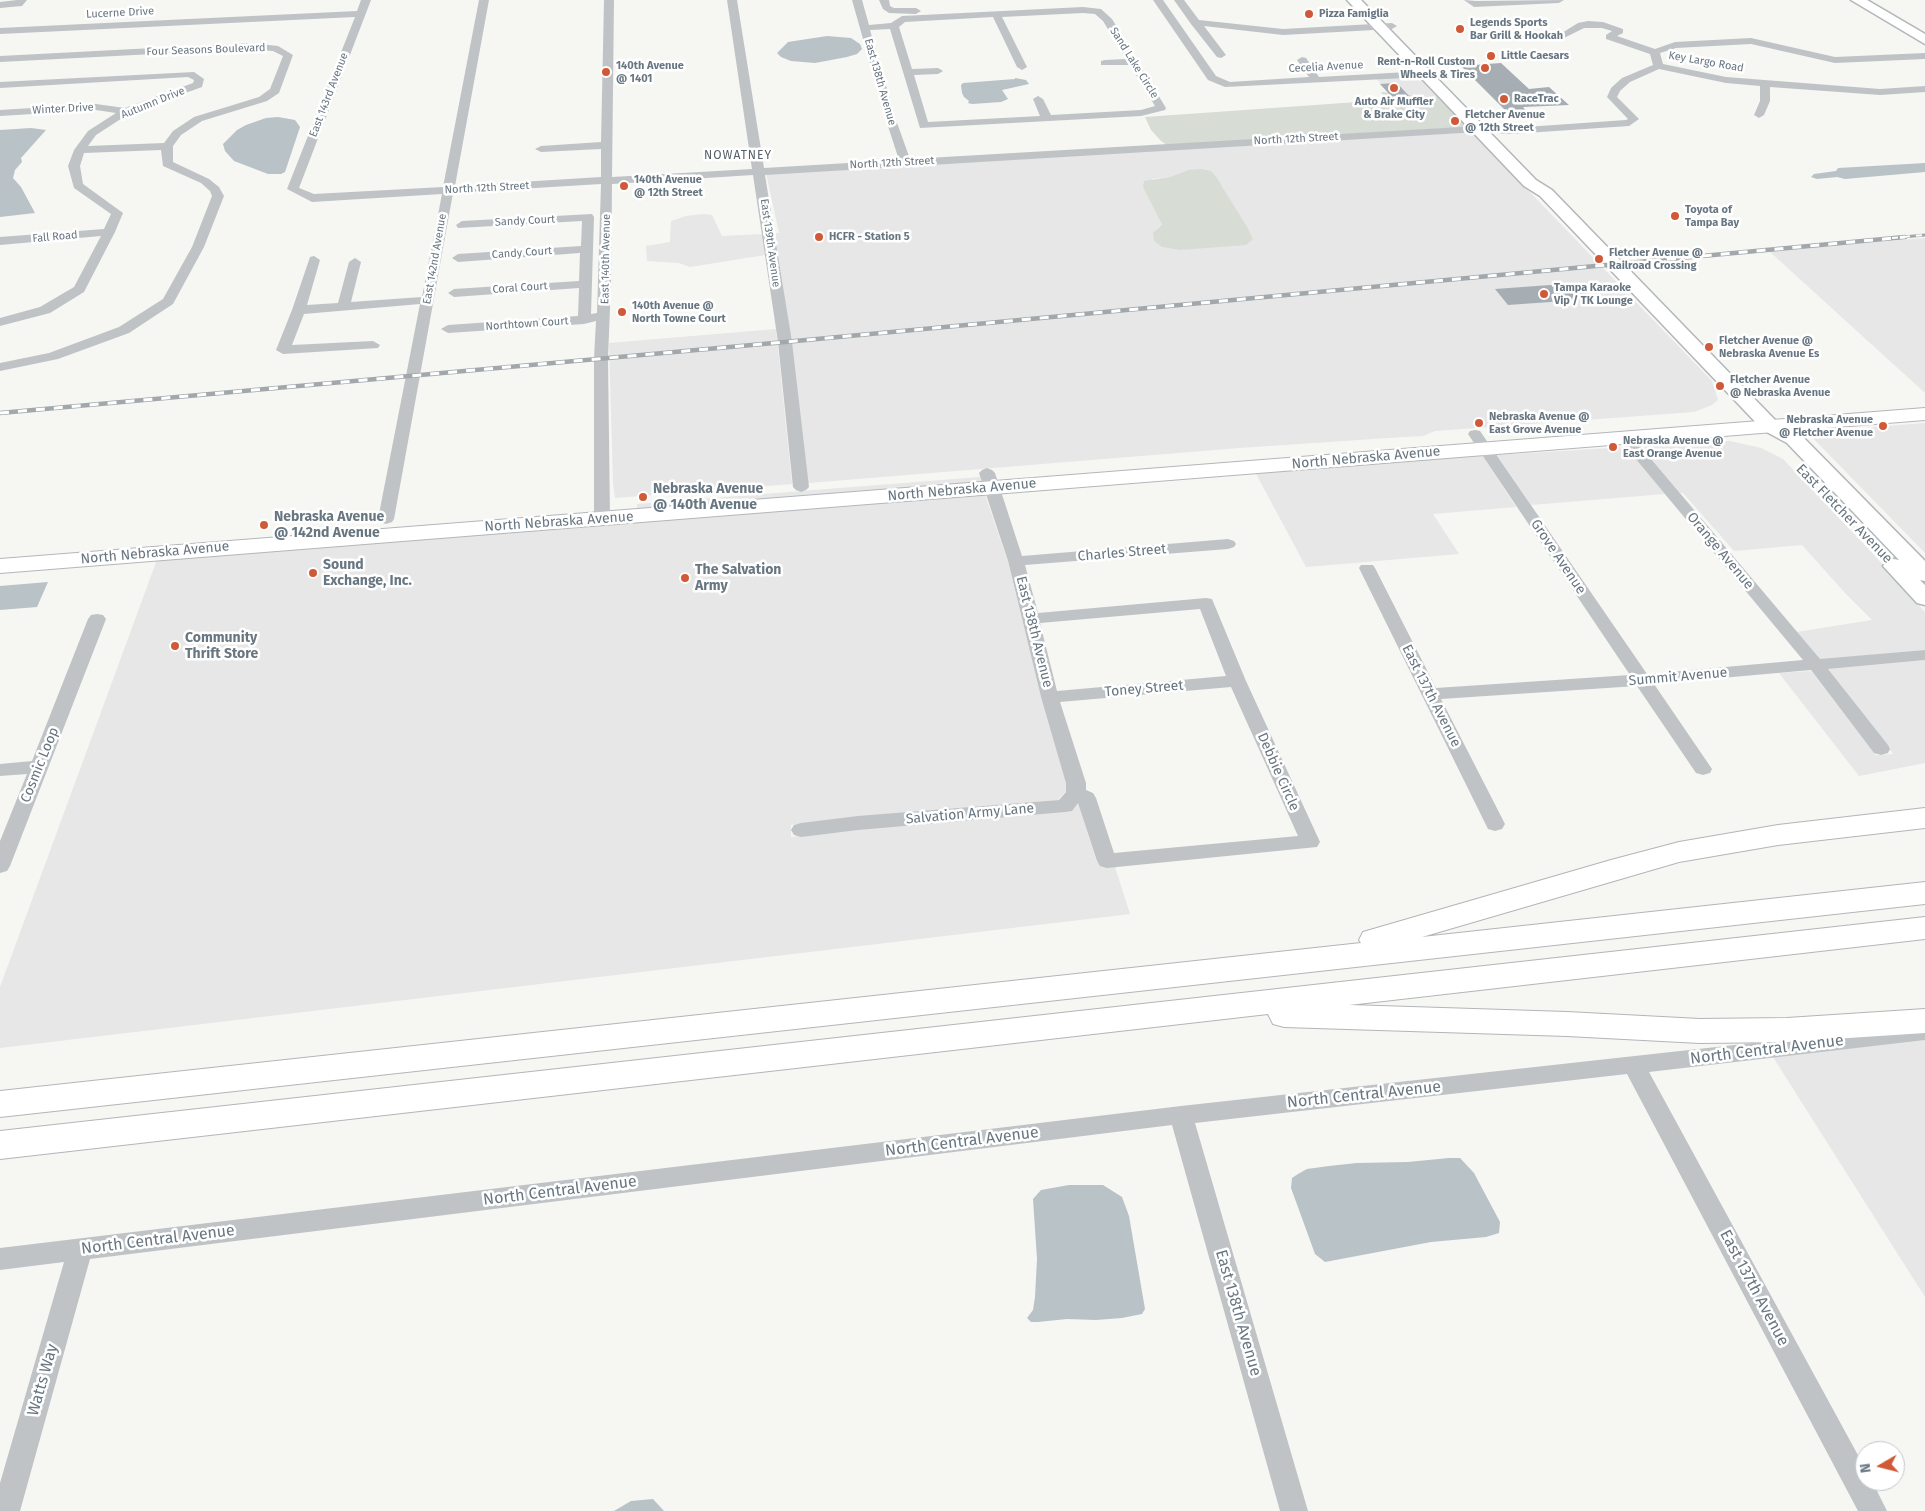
<!DOCTYPE html>
<html>
<head>
<meta charset="utf-8">
<style>
  body { margin:0 }
  #map { position:relative; width:1925px; height:1511px; overflow:hidden; background:#f6f6f3; font-family:"Fira Sans",sans-serif }
  canvas { display:block }
  .north { position:absolute; left:1855px; top:1441px; width:50px; height:50px; box-sizing:border-box; background:#fff; border:1px solid #c3c8cd; border-radius:50%; rotate:262deg; font-size:14px; font-weight:700; line-height:20px; text-align:center; color:#687681 }
  .north::after { content:''; display:block; margin:auto; width:18px; height:22px; background:#d05938; clip-path:polygon(50% 0,100% 100%,50% 72%,0 100%) }
</style>
</head>
<body>
<div id="map">
<canvas width="1925" height="1511"></canvas>
<div class="north">N</div>
</div>
<script>
const g = document.querySelector('canvas').getContext('2d');
g.lineJoin = 'round';
function fillPath(path, color) { g.fillStyle = color; g.fill(path, 'evenodd'); }
const poly = rows => new Path2D(rows.map(r => 'M' + r).join(''));
function trace(path, color, width, dash) { g.strokeStyle = color; g.lineWidth = width; g.lineCap = dash ? 'butt' : 'round'; g.setLineDash(dash || []); g.stroke(path); }
function label(font, color, halo, rows, align = 'center') {
  g.font = font + ' "Fira Sans",sans-serif'; g.lineWidth = 5; g.setLineDash([]); g.textBaseline = 'middle'; g.strokeStyle = halo; g.fillStyle = color; for (const [text, x, y, turn = 0] of rows) {
    g.save(); g.translate(x, y); g.rotate((+turn || 0) * Math.PI / 180); g.textAlign = isNaN(turn) ? turn : align; if (halo) g.strokeText(text, 0, 0); g.fillText(text, 0, 0); g.restore();
  }
}
fillPath(poly([
  [1418,76,1438,97,1387,92,1376,78],
  [1471,131,1712,381,1718,400,1712,405,1694,412,1435,431,1423,436,1403,437,1239,448,808,483,790,334,775,233,779,233,766,173],
  [1188,170,1221,184,1253,239,1179,250,1163,247,1154,241,1157,228,1162,224,1152,179,1170,177],
  [703,214,712,215,722,236,763,234,765,255,690,267,679,263,647,261,646,246,670,242,671,221,686,216],
  [1925,238,1925,393,1769,251],
  [776,329,792,484,615,498,613,483,609,343],
  [1925,423,1925,553,1807,432],
  [1730,441,1761,448,1783,459,1876,557,1925,612,1925,650,1820,660,1797,632,1872,620,1845,593,1802,545,1734,551,1683,493,1680,493,1641,447],
  [1626,447,1665,494,1531,505,1497,455],
  [1482,455,1516,507,1433,514,1459,554,1306,567,1254,470],
  [980,477,982,484,637,512,637,504],
  [984,492,1008,562,1040,693,1067,783,1066,791,1058,800,791,825,791,837,1078,803,1097,862,1109,867,1115,867,1130,914,0,1048,0,987,158,557],
  [1925,660,1925,763,1859,776,1779,673,1811,671,1876,755,1893,754,1828,669],
  [1925,1040,1925,1297,1766,1046]
]), '#e6e7e6');
fillPath(poly([
  [1381,92,1438,97,1467,127,1167,145,1161,141,1151,130,1145,117,1386,100],
  [1201,169,1211,171,1217,178,1247,227,1253,239,1246,245,1179,250,1162,247,1154,241,1153,233,1162,224,1143,187,1144,181,1170,177,1188,170]
]), '#d7dcd4');
fillPath(poly([
  [827,36,851,38,860,44,862,49,857,54,847,57,815,63,791,61,781,57,777,53,788,42],
  [1015,78,1026,80,1029,84,1002,90,1008,99,1001,102,972,104,968,103,969,101,964,97,962,93,961,85,963,83,1015,79],
  [278,117,295,120,300,127,285,172,281,174,268,174,234,161,225,151,223,144,237,130,246,125,266,118],
  [31,128,46,130,21,158,22,162,15,170,13,178,21,187,35,213,0,217,0,130],
  [1925,163,1925,172,1845,179,1837,177,1817,179,1811,177,1814,174,1836,171,1838,168],
  [48,582,37,607,0,610,0,586],
  [1449,1158,1460,1158,1474,1173,1500,1222,1499,1233,1486,1237,1431,1242,1325,1262,1315,1254,1291,1188,1292,1178,1298,1174,1307,1169,1329,1166,1357,1163,1408,1162],
  [1069,1185,1103,1185,1122,1197,1129,1216,1145,1309,1142,1314,1122,1318,1096,1320,1067,1319,1038,1322,1031,1322,1027,1318,1033,1310,1035,1297,1037,1259,1033,1199,1041,1190],
  [653,1499,664,1511,614,1511,631,1501]
]), '#b9c2c6');
fillPath(poly([
  [1501,63,1529,89,1549,87,1569,105,1523,107,1526,111,1507,112,1461,66],
  [1397,83,1409,96,1392,97,1380,84],
  [1578,283,1593,299,1508,305,1495,289]
]), '#a7aeb3');
const secondary = poly([
  [1347,0,1361,0,1536,180,1552,190,1777,422,1801,435,1925,561,1925,581,1920,580,1925,585,1925,605,1917,603,1883,566,1886,561,1894,559,1899,560,1787,443,1763,430,1540,196,1524,186,1347,0],
  [1851,0,1867,0,1925,34,1925,44,1851,0]
]);
const primary = poly([
  [1925,408,1925,420,0,573,0,559,1925,408]
]);
const highway = poly([
  [1925,808,1925,828,1778,845,1679,862,1422,937,1925,882,1925,904,0,1117,0,1091,1361,943,1359,940,1363,932,1611,860,1679,842,1778,825,1925,808],
  [1925,917,1925,939,1349,1005,1567,1012,1700,1019,1787,1018,1925,1009,1925,1033,1787,1042,1700,1043,1567,1036,1284,1027,1273,1024,1268,1014,0,1159,0,1131,1925,917]
]);
trace(secondary, '#b2b7ba', 3);
trace(primary, '#b3b7ba', 2);
trace(highway, '#b2b6b8', 2);
fillPath(poly([
  [17,0,27,0,22,6,0,8,0,2,17,0],
  [361,0,371,0,299,188,314,194,443,187,479,0,489,0,455,186,601,177,601,149,541,152,535,149,541,146,601,142,604,0,614,0,612,177,752,169,727,0,737,0,764,168,899,160,886,120,852,0,862,0,869,25,891,23,902,16,1083,7,1101,9,1112,19,1166,108,1165,110,1141,116,920,128,890,29,870,30,896,120,910,159,1478,126,1511,128,1626,120,1628,119,1607,97,1611,88,1622,78,1653,65,1650,54,1606,39,1606,35,1612,31,1602,28,1584,28,1562,39,1557,36,1578,23,1588,21,1603,22,1623,29,1623,33,1617,36,1655,49,1675,42,1751,38,1835,57,1925,53,1925,59,1835,63,1751,44,1676,48,1660,53,1663,64,1726,77,1880,89,1925,86,1925,92,1880,95,1770,87,1770,101,1764,115,1759,118,1754,115,1760,101,1760,86,1726,83,1659,69,1630,82,1620,91,1617,97,1639,119,1629,126,1511,134,1478,132,765,175,792,342,809,487,806,490,801,492,796,490,793,487,778,342,753,175,612,184,611,283,608,358,610,518,608,521,602,523,596,521,594,518,594,358,596,321,584,324,448,333,441,329,448,325,578,316,579,288,454,297,448,293,454,289,579,281,580,253,458,262,452,258,458,254,581,246,582,221,458,228,456,225,462,221,592,214,594,217,591,314,597,313,601,184,453,193,394,519,392,522,386,524,380,522,378,519,420,304,304,314,292,345,373,341,380,345,378,348,283,354,276,350,292,310,310,257,314,256,320,260,307,305,338,303,349,262,355,258,361,262,351,302,422,297,442,194,312,202,287,189,355,17,0,34,0,28,357,11,361,0],
  [1083,13,1095,14,1103,21,1126,59,1105,60,1101,61,1101,65,1130,65,1155,106,1141,110,1051,115,1043,99,1038,96,1033,99,1040,116,928,122,914,75,938,74,943,71,938,68,912,69,899,27,905,22,993,17,1017,67,1022,70,1027,67,1002,17,1083,13],
  [879,0,889,0,890,6,894,8,916,8,921,11,916,14,889,13,883,9,879,0],
  [1153,0,1163,0,1216,76,1230,82,1309,77,1297,60,1302,57,1306,58,1319,77,1425,71,1430,74,1425,77,1225,87,1208,80,1153,0],
  [1174,0,1184,0,1199,20,1283,29,1392,23,1397,26,1392,29,1283,35,1204,26,1226,55,1221,58,1217,57,1191,24,1174,0],
  [1464,0,1476,1,1564,0,1559,3,1474,7,1464,0],
  [250,43,278,46,293,55,279,93,267,101,202,121,181,135,173,146,173,162,209,179,219,187,224,196,204,247,173,304,129,333,58,359,0,371,0,363,49,353,119,327,163,299,192,247,212,196,210,191,201,183,163,166,161,150,84,153,80,166,83,184,123,213,115,232,84,292,50,313,0,326,0,318,40,307,74,287,101,236,0,245,0,237,104,229,111,214,74,188,68,166,74,150,88,131,116,113,96,110,0,116,0,110,96,104,125,108,193,83,194,80,188,77,0,88,0,82,194,72,204,79,202,87,130,113,96,135,88,146,164,143,173,131,194,117,259,97,270,89,283,56,273,51,250,49,0,62,0,56,250,43],
  [1475,430,1480,431,1647,674,1803,660,1620,440,1618,437,1620,434,1625,433,1630,434,1820,659,1925,650,1925,660,1828,669,1888,745,1890,749,1888,753,1881,755,1874,753,1811,670,1654,684,1712,769,1710,773,1703,775,1696,773,1637,686,1441,699,1505,824,1502,829,1495,831,1488,829,1359,568,1361,565,1373,565,1375,568,1436,688,1630,675,1468,434,1470,431,1475,430],
  [987,468,992,470,995,473,1022,556,1228,539,1234,541,1236,544,1234,547,1228,549,1025,565,1038,613,1206,598,1212,599,1246,681,1320,842,1317,847,1107,868,1100,866,1097,861,1078,803,1072,811,1065,812,858,830,801,837,794,835,791,830,794,825,801,823,858,816,1059,800,1066,792,1066,783,1041,697,1008,561,979,473,982,470,987,468],
  [1200,609,1226,676,1057,691,1040,623,1200,609],
  [1231,687,1298,836,1114,853,1096,798,1093,793,1086,790,1086,783,1060,702,1231,687],
  [97,614,103,615,106,619,10,866,7,871,0,873,0,841,27,774,0,776,0,764,32,761,88,619,91,615,97,614],
  [1925,1024,1925,1040,1649,1072,1865,1468,1865,1481,1872,1481,1887,1511,1858,1511,1627,1074,1195,1123,1308,1511,1280,1511,1172,1125,90,1259,20,1511,0,1511,0,1483,64,1262,0,1270,0,1248,1181,1106,1925,1024]
]), '#bfc3c6');
fillPath(secondary, '#fff');
fillPath(primary, '#fff');
fillPath(highway, '#fff');
const railFar1 = poly([
  [1892,238,1925,235]
]);
const rail = poly([
  [0,413,785,342,1905,237]
]);
trace(railFar1, '#a1a7ab', 3);
trace(rail, '#a1a7ab', 4.5);
trace(railFar1, '#fff', 2, [6]);
trace(rail, '#fff', 3, [9]);
for (const [x, y, r, color] of [
  [1309,14,5,"#d05938"],
  [1460,29,5,"#d05938"],
  [1491,56,5,"#d05938"],
  [1485,68,5,"#d05938"],
  [606,72,5,"#d05938"],
  [1394,88,5,"#d05938"],
  [1504,99,5,"#d05938"],
  [1455,121,5,"#d05938"],
  [624,186,5,"#d05938"],
  [1675,216,5,"#d05938"],
  [819,237,5,"#d05938"],
  [1599,259,5,"#d05938"],
  [1544,294,5,"#d05938"],
  [622,312,5,"#d05938"],
  [1709,347,5,"#d05938"],
  [1720,386,5,"#d05938"],
  [1479,423,5,"#d05938"],
  [1883,426,5,"#d05938"],
  [1613,447,5,"#d05938"],
  [643,497,5,"#d05938"],
  [264,525,5,"#d05938"],
  [313,573,5,"#d05938"],
  [685,578,5,"#d05938"],
  [175,646,5,"#d05938"]
]) { const dot = new Path2D(); dot.arc(x, y, r, 0, 2 * Math.PI); g.fillStyle = color; g.fill(dot); trace(dot, '#fff', 2); }
label('11px', '#687681', '#fff', [
  ["Lucerne Drive",120,13,-3],
  ["Four Seasons Boulevard",206,50,-2],
  ["Key Largo Road",1706,62,10],
  ["Sand Lake Circle",1134,63,58],
  ["Cecelia Avenue",1326,67,-3],
  ["East 138th Avenue",880,82,74],
  ["East 143rd Avenue",329,95,-69],
  ["Autumn Drive",153,103,-22],
  ["Winter Drive",63,109,-3],
  ["North 12th Street",1296,139,-3],
  ["North 12th Street",892,163,-3],
  ["North 12th Street",487,188,-3],
  ["Sandy Court",525,221,-3],
  ["Fall Road",55,237,-5],
  ["East 139th Avenue",770,243,82],
  ["Candy Court",522,253,-4],
  ["East 142nd Avenue",435,259,-80],
  ["East 140th Avenue",606,259,-89],
  ["Coral Court",520,288,-4],
  ["Northtown Court",527,324,-4]
]);
label('bold 11px', '#687681', '#fff', [
  ["Pizza Famiglia",1319,14],
  ["Legends Sports",1470,23],
  ["Bar Grill & Hookah",1470,36],
  ["Little Caesars",1501,56],
  ["Rent-n-Roll Custom",1475,62,"right"],
  ["Wheels & Tires",1475,75,"right"],
  ["140th Avenue",616,66],
  ["@ 1401",616,79],
  ["RaceTrac",1514,99],
  ["Auto Air Muffler",1394,102,"center"],
  ["& Brake City",1394,115,"center"],
  ["Fletcher Avenue",1465,115],
  ["@ 12th Street",1465,128],
  ["140th Avenue",634,180],
  ["@ 12th Street",634,193],
  ["Toyota of",1685,210],
  ["Tampa Bay",1685,223],
  ["HCFR - Station 5",829,237],
  ["Fletcher Avenue @",1609,253],
  ["Railroad Crossing",1609,266],
  ["Tampa Karaoke",1554,288],
  ["Vip / TK Lounge",1554,301],
  ["140th Avenue @",632,306],
  ["North Towne Court",632,319],
  ["Fletcher Avenue @",1719,341],
  ["Nebraska Avenue Es",1719,354],
  ["Fletcher Avenue",1730,380],
  ["@ Nebraska Avenue",1730,393],
  ["Nebraska Avenue @",1489,417],
  ["East Grove Avenue",1489,430],
  ["Nebraska Avenue",1873,420,"right"],
  ["@ Fletcher Avenue",1873,433,"right"],
  ["Nebraska Avenue @",1623,441],
  ["East Orange Avenue",1623,454]
], 'left');
g.letterSpacing = '1px';
label('12px', '#555f67', '#fff', [
  ["NOWATNEY",738,156]
]);
g.letterSpacing = '0px';
label('14px', '#687681', '#fff', [
  ["North Nebraska Avenue",1366,458,-5],
  ["North Nebraska Avenue",962,490,-5],
  ["East Fletcher Avenue",1844,514,46],
  ["North Nebraska Avenue",559,522,-4],
  ["Orange Avenue",1720,551,50],
  ["North Nebraska Avenue",155,553,-5],
  ["Charles Street",1122,553,-5],
  ["Grove Avenue",1558,557,56],
  ["East 138th Avenue",1034,632,76],
  ["Summit Avenue",1678,677,-5],
  ["Toney Street",1144,689,-5],
  ["East 137th Avenue",1431,696,63],
  ["Cosmic Loop",40,765,-68],
  ["Debbie Circle",1278,772,66],
  ["Salvation Army Lane",970,814,-5]
]);
label('bold 14px', '#687681', '#fff', [
  ["Nebraska Avenue",653,489],
  ["@ 140th Avenue",653,505],
  ["Nebraska Avenue",274,517],
  ["@ 142nd Avenue",274,533],
  ["Sound",323,565],
  ["Exchange, Inc.",323,581],
  ["The Salvation",695,570],
  ["Army",695,586],
  ["Community",185,638],
  ["Thrift Store",185,654]
], 'left');
label('16px', '#687681', '#fff', [
  ["North Central Avenue",1767,1050,-7],
  ["North Central Avenue",1364,1095,-6],
  ["North Central Avenue",962,1142,-7],
  ["North Central Avenue",560,1191,-7],
  ["North Central Avenue",158,1240,-7],
  ["East 137th Avenue",1754,1288,62],
  ["East 138th Avenue",1238,1313,74],
  ["Watts Way",43,1380,-74]
]);
</script>
</body>
</html>
